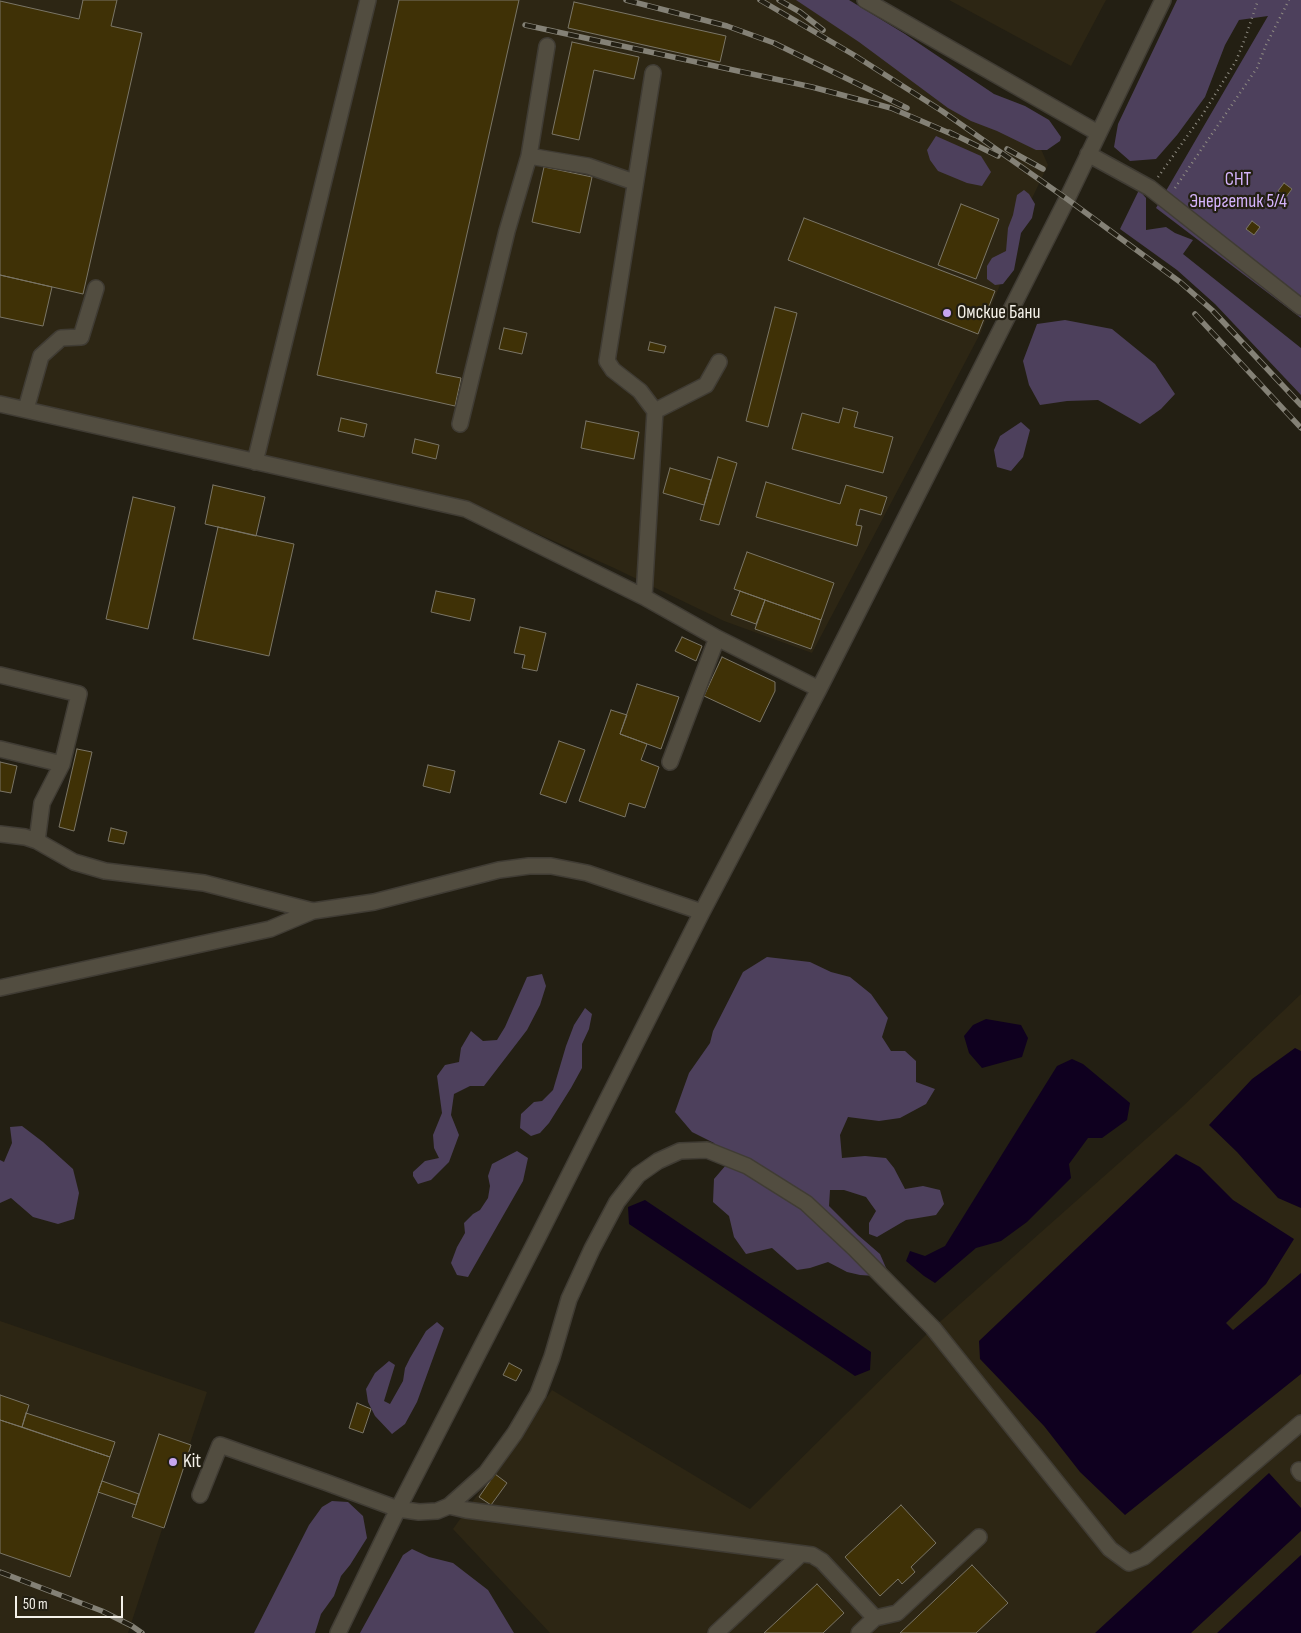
<!DOCTYPE html>
<html>
<head>
<meta charset="utf-8">
<style>
  body { margin:0 }
  #map { position:relative; width:1301px; height:1633px; overflow:hidden; background:#231f13; font-family:"Sofia Sans Condensed",sans-serif }
  canvas { display:block }
  .scale { position:absolute; left:15px; top:1596px; width:108px; height:22px; box-sizing:border-box; border:2px solid #f4f1e9; border-top:0; padding-left:6px; font-size:15px; line-height:18px; white-space:nowrap; color:#f4f1e9; -webkit-text-stroke:4px #231f13; paint-order:stroke }
</style>
</head>
<body>
<div id="map">
<canvas width="1301" height="1633"></canvas>
<div class="scale">50 m</div>
</div>
<script>
const g = document.querySelector('canvas').getContext('2d');
g.lineJoin = 'round';
function fillPath(path, color) { g.fillStyle = color; g.fill(path, 'evenodd'); }
const poly = rows => new Path2D(rows.map(r => 'M' + r).join(''));
function trace(path, color, width, dash) { g.strokeStyle = color; g.lineWidth = width; g.lineCap = dash ? 'butt' : 'round'; g.setLineDash(dash || []); g.stroke(path); }
function label(font, color, halo, rows, align = 'center') {
  g.font = font + ' "Sofia Sans Condensed",sans-serif'; g.lineWidth = 4.5; g.setLineDash([]); g.textBaseline = 'middle'; g.strokeStyle = halo; g.fillStyle = color; for (const [text, x, y, turn = 0] of rows) {
    g.save(); g.translate(x, y); g.rotate((+turn || 0) * Math.PI / 180); g.textAlign = isNaN(turn) ? turn : align; if (halo) g.strokeText(text, 0, 0); g.fillText(text, 0, 0); g.restore();
  }
}
fillPath(poly([
  [0,0,831,0,1029,122,1048,165,1023,217,998,290,981,332,812,653,724,621,614,568,460,499,0,396],
  [949,0,1106,0,1071,66],
  [1301,994,1301,1633,550,1633,453,1529,552,1390,750,1509,933,1328,1181,1108],
  [0,1321,207,1392,128,1633,0,1633]
]), '#2d2614');
fillPath(poly([
  [796,0,849,0,905,34,994,94,1025,106,1049,120,1061,137,1060,141,1047,150,1036,150,997,131,971,121,948,108,859,42],
  [1177,0,1301,0,1301,318,1156,208,1268,16,1239,20,1225,45,1205,97,1177,135,1156,159,1130,161,1114,147,1118,124],
  [936,136,981,156,991,172,982,186,967,183,938,171,930,160,927,150],
  [1024,190,1029,194,1035,204,1032,218,1021,233,1014,270,1003,284,995,285,987,279,987,266,992,258,1006,251,1008,228,1013,215,1017,195],
  [1139,190,1146,198,1146,230,1166,227,1175,233,1193,240,1183,254,1301,348,1301,395,1215,304,1177,270,1120,229],
  [1065,320,1112,329,1155,364,1175,394,1161,409,1140,424,1098,400,1067,401,1040,405,1029,385,1023,361,1037,324],
  [1021,422,1030,430,1023,457,1011,471,997,467,994,450,1000,436],
  [767,957,810,962,831,972,850,977,871,994,888,1018,882,1037,891,1051,905,1051,916,1061,916,1082,935,1089,926,1104,900,1118,879,1121,848,1117,840,1135,842,1158,865,1156,886,1158,894,1168,905,1189,923,1186,940,1190,944,1204,936,1215,906,1220,877,1237,869,1234,869,1223,876,1211,866,1197,844,1190,830,1190,829,1206,858,1235,880,1254,890,1277,860,1275,847,1272,828,1262,810,1268,797,1270,772,1248,746,1254,734,1237,729,1216,713,1202,714,1179,726,1165,714,1143,692,1132,675,1112,689,1073,710,1043,713,1031,743,972],
  [542,974,546,986,540,1005,527,1030,484,1086,470,1086,454,1094,451,1115,459,1135,449,1162,431,1180,418,1184,413,1176,413,1172,425,1161,439,1158,434,1148,433,1135,442,1113,437,1076,445,1065,459,1062,461,1048,471,1031,483,1041,497,1040,505,1027,527,977],
  [585,1008,592,1014,589,1029,582,1044,582,1068,571,1088,549,1123,540,1133,531,1136,520,1128,521,1114,534,1102,542,1101,553,1090,566,1046,574,1025],
  [22,1126,43,1142,73,1169,79,1193,74,1219,58,1224,33,1217,11,1198,0,1203,0,1160,4,1162,12,1143,10,1127],
  [517,1151,528,1158,523,1181,468,1277,457,1275,451,1263,457,1247,465,1233,464,1223,473,1214,480,1210,488,1198,490,1186,488,1176,492,1164],
  [437,1322,444,1328,417,1402,405,1424,392,1434,375,1416,368,1402,366,1389,375,1373,389,1361,395,1365,384,1401,390,1404,403,1381,405,1368,410,1358,426,1331],
  [332,1501,348,1502,363,1516,367,1538,350,1565,341,1576,334,1596,321,1614,315,1633,254,1633,309,1525,322,1507],
  [412,1549,429,1557,453,1563,488,1590,514,1633,360,1633,403,1555]
]), '#4d405c');
fillPath(poly([
  [986,1019,1021,1025,1028,1038,1022,1057,982,1068,969,1053,964,1036,973,1025],
  [1295,1048,1301,1051,1301,1208,1278,1198,1237,1152,1209,1125,1252,1079],
  [1072,1059,1083,1064,1130,1103,1127,1120,1102,1138,1088,1138,1069,1164,1071,1178,1027,1222,1001,1241,976,1248,935,1283,924,1276,906,1261,910,1251,925,1256,945,1246,1057,1066],
  [1176,1154,1200,1167,1233,1200,1294,1239,1266,1284,1226,1323,1233,1330,1301,1273,1301,1374,1125,1515,1080,1472,1044,1426,980,1359,979,1341],
  [645,1200,871,1352,870,1370,855,1376,629,1224,628,1207],
  [1269,1473,1301,1508,1301,1531,1191,1633,1095,1633],
  [1301,1555,1301,1633,1217,1633]
]), '#0f001f');
const building = poly([
  [83,0,117,0,111,26,142,33,83,294,0,275,0,1,79,19,83,0],
  [399,0,519,0,436,373,461,378,455,406,317,375,399,0],
  [574,2,726,36,720,62,568,28,574,2],
  [572,42,639,57,634,79,594,70,579,140,552,134,572,42],
  [544,167,592,177,580,233,532,222,544,167],
  [1284,183,1292,189,1286,197,1278,191,1284,183],
  [961,204,999,219,976,279,938,265,961,204],
  [804,218,995,291,978,334,788,260,804,218],
  [1252,221,1260,227,1254,235,1246,229,1252,221],
  [0,275,52,287,43,326,0,317,0,275],
  [775,307,797,313,768,427,746,421,775,307],
  [504,328,527,333,522,354,499,349,504,328],
  [650,342,666,346,664,353,648,350,650,342],
  [843,408,858,412,854,427,893,437,883,473,792,449,802,413,839,423,843,408],
  [341,418,367,424,364,437,338,431,341,418],
  [586,421,639,432,634,459,581,448,586,421],
  [415,439,439,445,436,459,412,453,415,439],
  [718,457,737,463,719,525,700,520,718,457],
  [670,468,711,480,704,505,663,493,670,468],
  [766,482,840,504,846,485,887,497,881,515,860,509,856,525,862,526,857,546,756,517,766,482],
  [213,485,265,497,256,536,205,524,213,485],
  [133,497,175,507,148,629,106,619,133,497],
  [218,527,294,544,269,656,193,639,218,527],
  [747,552,834,583,821,620,734,589,747,552],
  [436,591,475,599,470,621,431,612,436,591],
  [740,591,765,600,756,624,731,615,740,591],
  [765,600,821,620,811,649,755,629,765,600],
  [520,627,546,633,537,671,522,668,525,655,514,653,520,627],
  [682,637,702,646,696,661,675,651,682,637],
  [722,657,775,682,775,691,760,722,704,696,722,657],
  [637,684,679,697,661,749,620,734,637,684],
  [611,710,627,715,620,734,647,744,641,760,659,767,645,808,629,803,625,817,579,801,611,710],
  [559,741,585,750,566,803,540,794,559,741],
  [77,749,92,752,74,831,59,827,77,749],
  [0,762,17,766,11,793,0,791,0,762],
  [428,765,455,771,450,793,423,786,428,765],
  [111,828,127,832,124,844,108,841,111,828],
  [509,1363,522,1370,516,1381,503,1375,509,1363],
  [0,1395,29,1405,22,1427,0,1420,0,1395],
  [357,1403,371,1409,363,1433,349,1428,357,1403],
  [26,1413,115,1442,110,1457,22,1427,26,1413],
  [0,1420,110,1457,70,1577,0,1553,0,1420],
  [159,1434,191,1445,164,1528,132,1517,159,1434],
  [495,1474,507,1483,491,1505,479,1497,495,1474],
  [102,1481,139,1494,136,1505,98,1492,102,1481],
  [901,1505,936,1543,911,1567,915,1572,902,1584,898,1579,880,1596,845,1557,901,1505],
  [972,1565,1008,1603,976,1633,900,1633,972,1565],
  [817,1584,844,1613,823,1633,764,1633,817,1584]
]);
fillPath(building, '#3f3106');
trace(building, '#7a7566', 1);
const minor = poly([
  [865,0,1098,133],
  [1088,154,1150,188,1301,307],
  [529,156,588,166,634,182],
  [0,404,466,509,644,597,717,638,819,689],
  [26,409,41,356,61,338,81,337,96,288],
  [655,411,706,385,719,362],
  [460,424,507,231,529,156,547,46],
  [255,462,368,0],
  [644,597,655,411,640,391,613,370,607,361,653,73],
  [0,675,79,694,62,764,42,803,37,841],
  [0,749,62,764],
  [670,762,717,638],
  [0,834,25,837,37,841,74,862,105,871,204,883,313,911,374,902,499,870,529,866,551,866,587,873,702,912],
  [0,988,270,929,313,911],
  [1299,1470,1301,1473],
  [200,1495,220,1445,325,1482,398,1509,419,1512,437,1511,449,1506,486,1473,515,1433,538,1394,552,1357,569,1299,592,1249,617,1202,638,1175,658,1161,680,1151,707,1150,747,1166,806,1203,854,1248,933,1328,1110,1549,1129,1563,1144,1557,1301,1423],
  [449,1506,466,1510,812,1555,822,1561,875,1618,897,1613,979,1537],
  [338,1633,398,1509,537,1239,702,912,819,689,1067,199,1163,0],
  [716,1633,801,1554],
  [859,1633,875,1618]
]);
trace(minor, '#403c34', 18);
trace(poly([
  [1158,177,1203,114,1236,61,1246,36,1258,0],
  [1175,188,1257,68,1266,45,1289,0]
]), '#908d83', 2.5, [1, 4]);
trace(minor, '#524d40', 15);
const rail = poly([
  [626,0,727,26,774,43,907,108],
  [760,0,854,55,942,111,1067,199,1180,282,1212,310,1301,405],
  [779,0,800,12,823,30],
  [525,25,812,87,891,108,954,135],
  [949,132,998,156],
  [1007,149,1043,169],
  [1195,314,1301,428],
  [0,1572,102,1611,132,1626,142,1633]
]);
trace(rail, '#848176', 5.5);
trace(rail, '#231f13', 4, [11]);
for (const [x, y, r, color] of [
  [947,313,5,"#c7a6ef"],
  [173,1462,5,"#c7a6ef"]
]) { const dot = new Path2D(); dot.arc(x, y, r, 0, 2 * Math.PI); g.fillStyle = color; g.fill(dot); trace(dot, '#231f13', 2); }
label('19px', '#d5b4fc', '#231f13', [
  ["СНТ",1238,180],
  ["Энергетик 5/4",1238,202]
]);
label('19px', '#f4f1e9', '#231f13', [
  ["Омские Бани",957,313],
  ["Kit",183,1462]
], 'left');
</script>
</body>
</html>
